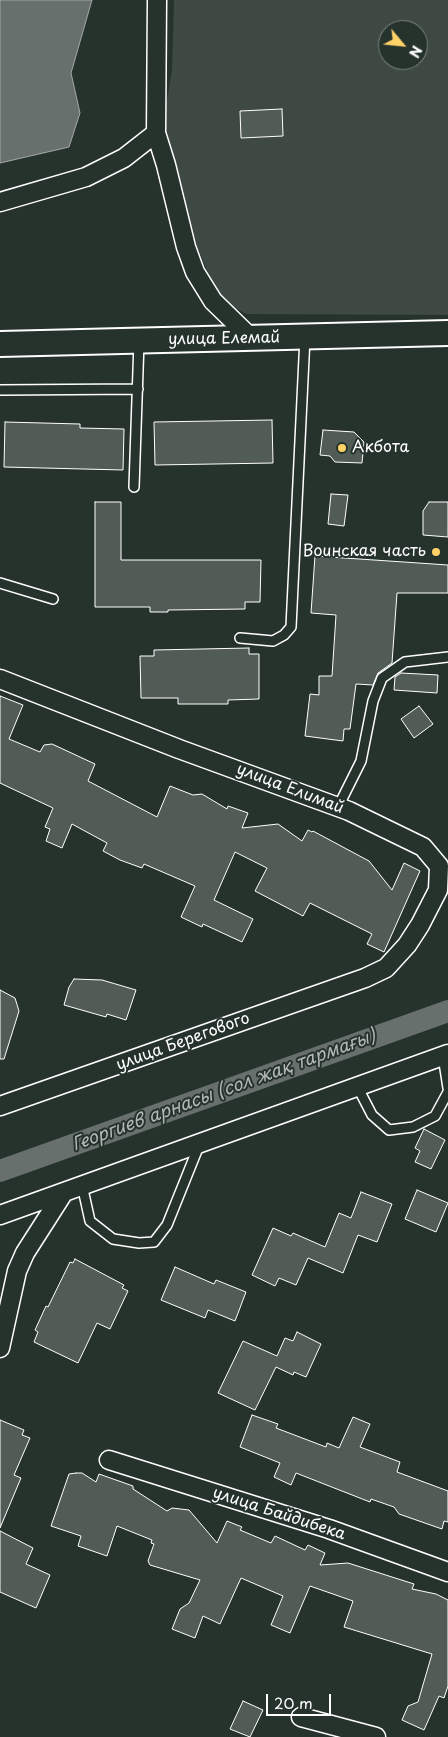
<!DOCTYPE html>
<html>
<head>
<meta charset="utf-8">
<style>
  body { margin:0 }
  #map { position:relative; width:448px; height:1737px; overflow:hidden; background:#26332d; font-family:"Playpen Sans",sans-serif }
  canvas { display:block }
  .north { position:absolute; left:378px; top:20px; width:50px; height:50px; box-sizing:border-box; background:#26332d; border:1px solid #7d8581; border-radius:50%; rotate:118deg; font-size:14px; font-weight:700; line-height:20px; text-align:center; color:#fff }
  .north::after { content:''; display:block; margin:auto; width:18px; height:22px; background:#ffd166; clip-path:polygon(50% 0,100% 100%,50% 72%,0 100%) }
  .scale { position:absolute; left:266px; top:1694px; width:65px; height:22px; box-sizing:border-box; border:2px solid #fff; border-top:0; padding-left:6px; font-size:15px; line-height:18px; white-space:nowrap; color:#fff; -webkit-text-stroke:4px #26332d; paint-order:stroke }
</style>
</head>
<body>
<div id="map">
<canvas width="448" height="1737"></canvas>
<div class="north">N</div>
<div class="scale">20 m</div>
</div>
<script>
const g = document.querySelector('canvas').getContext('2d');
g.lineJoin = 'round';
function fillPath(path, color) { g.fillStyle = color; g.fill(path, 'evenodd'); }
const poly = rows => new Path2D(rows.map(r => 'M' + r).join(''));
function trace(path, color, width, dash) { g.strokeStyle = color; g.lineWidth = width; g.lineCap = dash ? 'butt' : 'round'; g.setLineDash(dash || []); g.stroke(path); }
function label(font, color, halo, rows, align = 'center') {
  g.font = font + ' "Playpen Sans",sans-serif'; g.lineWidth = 4; g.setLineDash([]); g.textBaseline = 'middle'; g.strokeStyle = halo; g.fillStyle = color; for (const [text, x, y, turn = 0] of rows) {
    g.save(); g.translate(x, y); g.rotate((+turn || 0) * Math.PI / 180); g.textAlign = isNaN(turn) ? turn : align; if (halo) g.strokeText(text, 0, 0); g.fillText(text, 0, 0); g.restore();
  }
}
fillPath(poly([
  [174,0,448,0,448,315,246,314,218,298,179,201,161,135,172,70],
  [388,30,418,30,418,60,388,60]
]), '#3e4944');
const water = poly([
  [0,0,92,0,71,73,80,113,69,147,0,163,0,0]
]);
fillPath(water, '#67706c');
trace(water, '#a4a9a7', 1);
trace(poly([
  [0,1171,448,1011]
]), '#67706c', 22);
const building = poly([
  [282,109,283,136,241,138,240,111,282,109],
  [272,420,273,463,155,465,154,422,272,420],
  [5,422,80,424,80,428,124,429,123,470,4,467,5,422],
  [323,430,354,432,364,442,362,463,335,462,330,456,320,455,323,430],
  [331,494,348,495,344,526,328,524,331,494],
  [95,502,121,502,121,560,261,560,260,602,245,602,245,609,168,610,168,612,150,612,150,607,95,607,95,502],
  [429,502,448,502,448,537,423,535,423,511,429,502],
  [315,556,448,565,448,593,397,593,392,663,378,673,373,685,356,684,350,729,344,729,343,741,305,736,310,694,319,695,319,676,332,676,336,615,311,613,315,556],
  [249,648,249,654,259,654,259,699,228,700,228,704,178,704,178,698,141,698,140,656,154,656,154,650,249,648],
  [401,673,438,675,437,693,394,690,395,677,401,673],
  [0,696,23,705,9,739,40,752,44,745,52,744,95,764,88,781,157,817,170,786,193,795,202,794,227,809,228,806,248,813,242,828,278,824,302,841,308,830,312,832,313,831,369,861,392,890,404,863,420,871,384,952,367,944,372,934,310,903,303,916,255,891,267,868,235,852,214,900,253,919,242,942,203,924,202,927,181,917,195,886,144,864,142,868,120,860,103,851,107,843,72,824,62,848,46,841,50,829,45,827,53,808,0,783,0,696],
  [419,706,433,724,414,738,401,719,419,706],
  [74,979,102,980,136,990,126,1020,107,1014,106,1017,64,1005,69,987,74,979],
  [0,990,15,998,19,1011,4,1059,0,1059,0,990],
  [424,1129,445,1140,431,1169,415,1162,420,1151,415,1148,424,1129],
  [417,1190,448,1203,436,1232,405,1219,417,1190],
  [361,1192,392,1204,377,1242,358,1235,343,1273,308,1258,296,1285,279,1278,275,1286,252,1275,273,1228,291,1236,293,1233,325,1247,339,1213,351,1218,361,1192],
  [75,1259,124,1285,122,1288,128,1291,110,1329,97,1323,78,1363,34,1342,38,1332,35,1330,46,1306,48,1307,70,1262,73,1263,75,1259],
  [175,1267,214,1284,216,1280,246,1292,235,1321,208,1310,205,1318,161,1300,175,1267],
  [297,1332,321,1344,306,1377,294,1372,293,1375,276,1367,255,1410,218,1393,243,1341,277,1356,285,1338,293,1341,297,1332],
  [252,1415,278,1424,276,1428,326,1447,327,1443,339,1448,353,1417,370,1424,360,1447,400,1462,397,1472,448,1491,448,1522,444,1521,442,1529,399,1514,394,1507,371,1499,370,1502,296,1473,291,1485,274,1477,280,1463,240,1447,252,1415],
  [0,1420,24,1430,22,1435,30,1438,14,1475,21,1478,0,1528,0,1420],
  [76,1473,82,1473,96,1482,99,1474,133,1486,133,1489,167,1511,172,1508,189,1510,217,1543,227,1521,242,1527,240,1530,271,1543,275,1536,305,1550,308,1545,325,1553,320,1565,348,1563,414,1584,412,1589,436,1594,448,1600,448,1686,444,1698,439,1696,424,1730,402,1720,408,1706,418,1702,432,1654,344,1627,353,1601,310,1586,290,1633,271,1625,283,1596,241,1578,220,1624,203,1616,195,1638,172,1629,180,1609,189,1603,200,1580,150,1565,148,1561,154,1544,151,1543,152,1540,117,1526,107,1556,78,1546,81,1536,51,1526,69,1474,76,1473],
  [0,1531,33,1548,26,1564,50,1575,36,1608,0,1592,0,1531],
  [243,1701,263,1710,250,1737,230,1729,243,1701]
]);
fillPath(building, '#515c57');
trace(building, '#fff', 1);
const lane = poly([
  [0,390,138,389],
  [134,487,139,341],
  [0,583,53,599],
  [240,638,273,641,284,635,291,627,305,337],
  [338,807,361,761,373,701,382,678,405,662,448,657],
  [443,1056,448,1088],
  [357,1086,372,1115,389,1130,413,1127,435,1116,448,1092],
  [82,1185,90,1221,113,1239,139,1243,154,1242,167,1225,200,1143]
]);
const street = poly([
  [157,0,156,133,166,165,186,247,195,272,213,301,252,339],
  [0,202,86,177,124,158,156,133],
  [0,679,179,749,349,811,423,847,439,866,438,890,420,925,407,945,386,968,365,978,0,1106],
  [0,1215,448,1054],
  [0,1348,17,1271,25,1253,64,1192],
  [109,1460,329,1529,448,1572],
  [301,1717,376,1737]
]);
const secondary = poly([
  [0,344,448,333]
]);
trace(lane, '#fff', 12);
trace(street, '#fff', 21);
trace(secondary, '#fff', 28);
trace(lane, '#26332d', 9);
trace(street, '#26332d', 18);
trace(secondary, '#26332d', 24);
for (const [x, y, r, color] of [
  [342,448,5,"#ffd166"],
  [436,552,5,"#ffd166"]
]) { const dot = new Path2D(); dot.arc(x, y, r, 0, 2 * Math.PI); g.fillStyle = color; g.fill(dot); trace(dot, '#26332d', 2); }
label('16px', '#fff', '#26332d', [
  ["улица Елемай",224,339,-1],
  ["улица Елимай",290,789,21],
  ["улица Берегового",183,1042,-20],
  ["улица Байдибека",279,1514,18]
]);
label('16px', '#fff', '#26332d', [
  ["Акбота",352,448],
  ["Воинская часть",426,552,"right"]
], 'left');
label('italic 18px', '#b3b8b6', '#26332d', [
  ["Георгиев арнасы (сол жақ тармағы)",224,1091,-20]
]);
</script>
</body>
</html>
